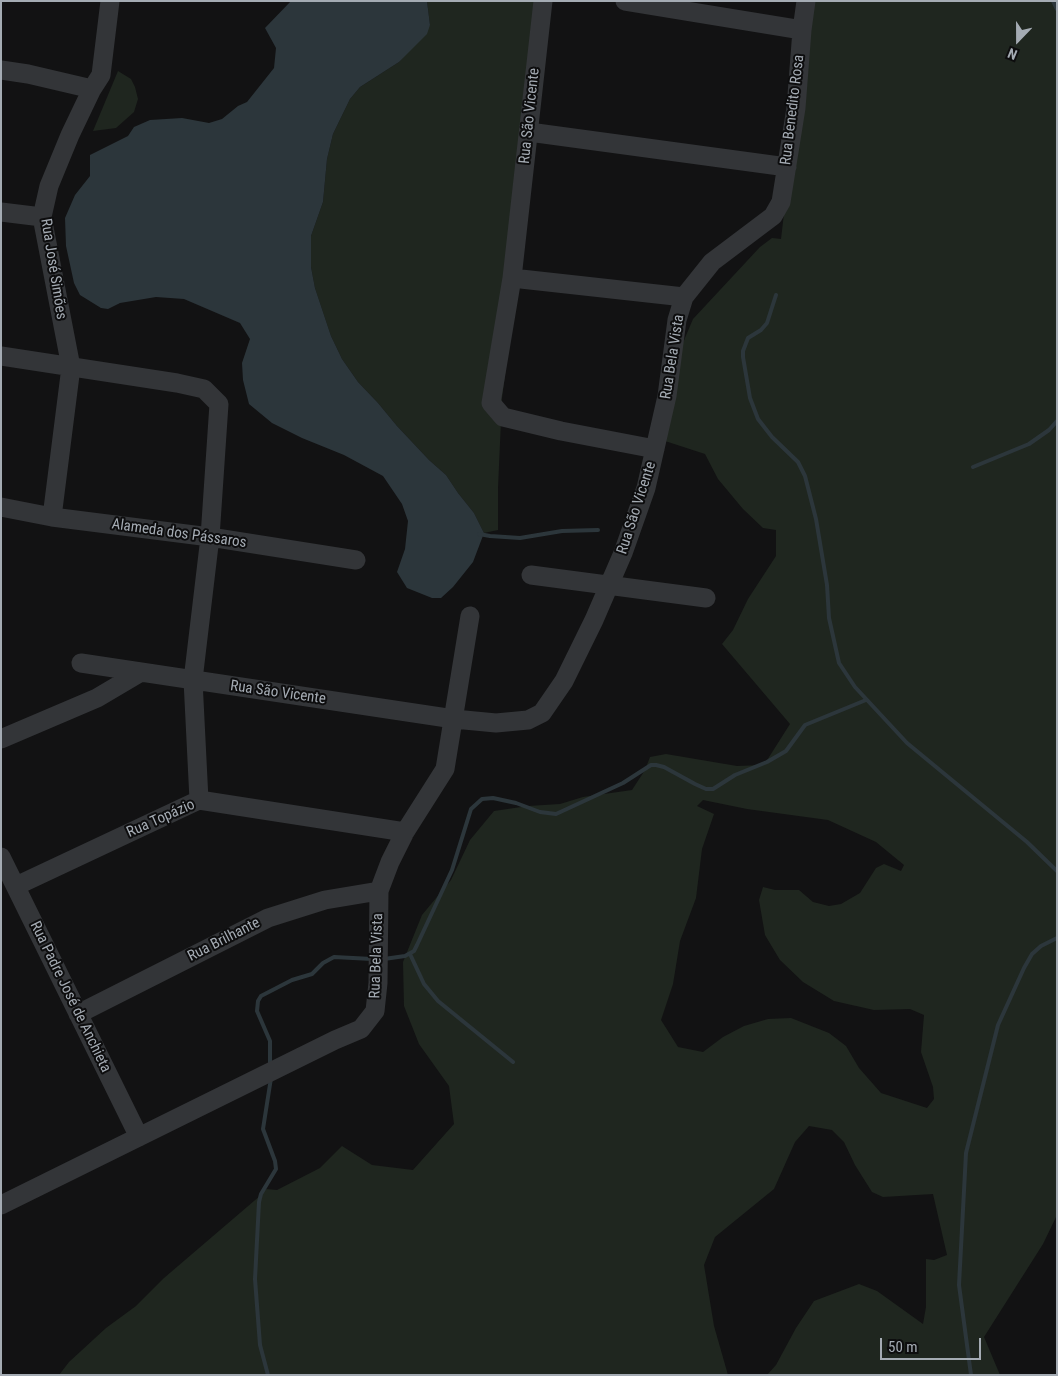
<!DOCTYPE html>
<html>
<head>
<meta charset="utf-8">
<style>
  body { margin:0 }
  #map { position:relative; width:1058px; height:1376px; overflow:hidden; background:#121213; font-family:"Roboto Condensed",sans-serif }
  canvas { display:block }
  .frame { position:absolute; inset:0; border:2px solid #a4abb3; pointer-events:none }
  .north { position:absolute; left:993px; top:15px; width:50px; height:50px; -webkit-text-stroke:4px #0d0d0e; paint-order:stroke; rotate:202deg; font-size:14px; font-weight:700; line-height:20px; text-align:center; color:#a4abb3 }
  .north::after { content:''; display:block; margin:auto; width:18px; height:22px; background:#a4abb3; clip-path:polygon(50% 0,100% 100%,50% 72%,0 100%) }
  .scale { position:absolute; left:880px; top:1338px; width:101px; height:22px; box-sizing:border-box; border:2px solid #a4abb3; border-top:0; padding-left:6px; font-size:15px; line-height:18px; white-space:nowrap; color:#a4abb3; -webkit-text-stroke:4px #0d0d0e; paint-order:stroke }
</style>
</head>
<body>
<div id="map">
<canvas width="1058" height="1376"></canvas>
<div class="frame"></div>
<div class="north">N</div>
<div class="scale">50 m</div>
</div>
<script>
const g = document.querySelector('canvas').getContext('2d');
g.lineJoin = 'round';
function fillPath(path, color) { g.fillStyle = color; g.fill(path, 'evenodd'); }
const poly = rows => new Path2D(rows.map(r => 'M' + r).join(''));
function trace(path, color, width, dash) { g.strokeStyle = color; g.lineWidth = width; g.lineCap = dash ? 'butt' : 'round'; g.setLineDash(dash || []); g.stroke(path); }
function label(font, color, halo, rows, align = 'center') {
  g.font = font + ' "Roboto Condensed",sans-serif'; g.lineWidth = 4; g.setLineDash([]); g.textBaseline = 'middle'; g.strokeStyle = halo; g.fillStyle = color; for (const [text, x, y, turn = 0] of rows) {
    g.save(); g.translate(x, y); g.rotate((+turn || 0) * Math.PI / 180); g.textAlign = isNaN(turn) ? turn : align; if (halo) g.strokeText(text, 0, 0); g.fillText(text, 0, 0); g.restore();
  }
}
fillPath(poly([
  [427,1,542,1,524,230,502,398,498,488,498,530,484,533,474,513,458,493,446,475,429,460,397,426,378,403,358,382,342,359,331,336,315,288,311,267,311,236,323,202,327,159,333,134,350,99,360,87,399,62,430,25],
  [809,1,1057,1,1057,1215,1043,1244,984,1337,1000,1375,767,1375,776,1365,796,1328,814,1301,859,1284,877,1291,923,1324,926,1307,926,1259,934,1260,947,1255,933,1194,883,1197,872,1192,855,1165,844,1142,832,1130,809,1126,795,1142,774,1189,715,1237,704,1265,714,1326,728,1375,59,1375,69,1362,106,1328,136,1306,164,1278,261,1195,266,1189,277,1190,320,1168,342,1146,372,1165,413,1170,454,1124,449,1086,419,1044,404,1006,403,962,422,915,451,880,470,840,494,811,528,806,560,804,583,797,632,790,645,770,650,757,666,754,737,766,764,765,790,724,722,644,733,630,748,599,776,556,776,530,763,528,743,509,718,479,705,454,665,441,682,345,693,319,760,247,772,238,781,239],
  [703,800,747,809,828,820,876,842,904,865,901,871,884,864,876,868,860,893,841,904,829,906,813,902,799,890,775,890,763,887,759,900,765,935,780,960,803,982,834,1001,874,1010,910,1009,924,1015,921,1052,933,1087,934,1099,927,1108,881,1093,859,1068,846,1046,829,1033,791,1018,768,1019,744,1026,723,1037,703,1052,678,1047,661,1020,673,984,680,941,696,898,702,849,714,814,697,806],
  [118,71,131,79,135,87,138,99,134,112,116,128,93,131]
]), '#1f261f');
fillPath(poly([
  [291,1,427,1,430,25,427,34,399,62,360,87,350,99,333,134,327,159,323,202,311,236,311,267,315,288,331,336,342,359,358,382,378,403,397,426,429,460,446,475,458,493,474,513,484,533,473,562,453,587,441,598,432,598,407,588,397,572,405,549,408,521,402,504,383,476,344,455,302,438,272,423,249,404,243,380,242,363,250,339,240,323,184,299,156,297,120,303,108,309,101,308,80,295,74,283,66,246,65,218,75,195,90,176,90,155,128,136,134,127,150,120,182,118,209,123,222,119,238,106,247,102,274,68,276,48,265,28]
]), '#2c363b');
trace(poly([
  [1053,1,1057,9],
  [776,295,767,323,761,330,748,338,743,351,743,357,750,398,758,419,772,437,798,462,805,476,816,519,827,585,829,618,839,663,855,687,907,743,1027,842,1057,871],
  [973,467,1029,444,1049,430,1057,421],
  [479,534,490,536,520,538,562,531,598,530],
  [410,954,424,984,438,1001,513,1062],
  [384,959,405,956,414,951,417,945,452,870,471,809,482,799,493,798,516,803,540,812,556,814,623,783,651,765,656,765,664,767,695,784,706,789,713,789,735,775,767,762,786,751,805,725,866,700],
  [270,1066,270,1041,257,1011,258,1001,261,996,292,980,312,974,323,963,334,957,372,959],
  [268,1375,260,1345,255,1279,259,1202,261,1194,276,1169,275,1161,263,1129,271,1078],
  [971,1375,959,1285,966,1153,998,1025,1024,968,1032,954,1041,946,1057,938]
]), '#2c363b', 4);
trace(poly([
  [543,1,512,278,491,403,503,417,561,431,655,449],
  [625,1,802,30],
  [1,70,28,74,92,89],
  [529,132,787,167],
  [1,212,42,217],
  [512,278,684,297],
  [1,356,177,383,204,389,219,404,210,537,193,680,199,800],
  [1,507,52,517,210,537,356,560],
  [52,517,71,367,42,217,49,186,70,135,92,89,101,75,110,1],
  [531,575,706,598],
  [81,663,454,719,496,723,528,720,542,713,564,681,594,620,623,553,646,488,667,396,677,320,684,297,712,262,773,216,781,202,796,108,802,30,806,1],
  [1,739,97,698,141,672],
  [1,857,139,1137],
  [16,886,199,800,405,832],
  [78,1014,268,918,325,900,379,891],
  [1,1205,335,1040,361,1029,375,1011,378,983,379,891,390,862,405,832,445,769,470,616]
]), '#333538', 19);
label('15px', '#a4abb3', '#0d0d0e', [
  ["Rua Benedito Rosa",793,110,-83],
  ["Rua São Vicente",530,116,-84],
  ["Rua José Simões",53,269,81],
  ["Rua Bela Vista",673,357,-81],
  ["Rua São Vicente",637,508,-72],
  ["Alameda dos Pássaros",179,534,8],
  ["Rua São Vicente",278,693,8],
  ["Rua Topázio",161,819,-24],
  ["Rua Brilhante",224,940,-27],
  ["Rua Bela Vista",377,956,-88],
  ["Rua Padre José de Anchieta",70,997,64]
]);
</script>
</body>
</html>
